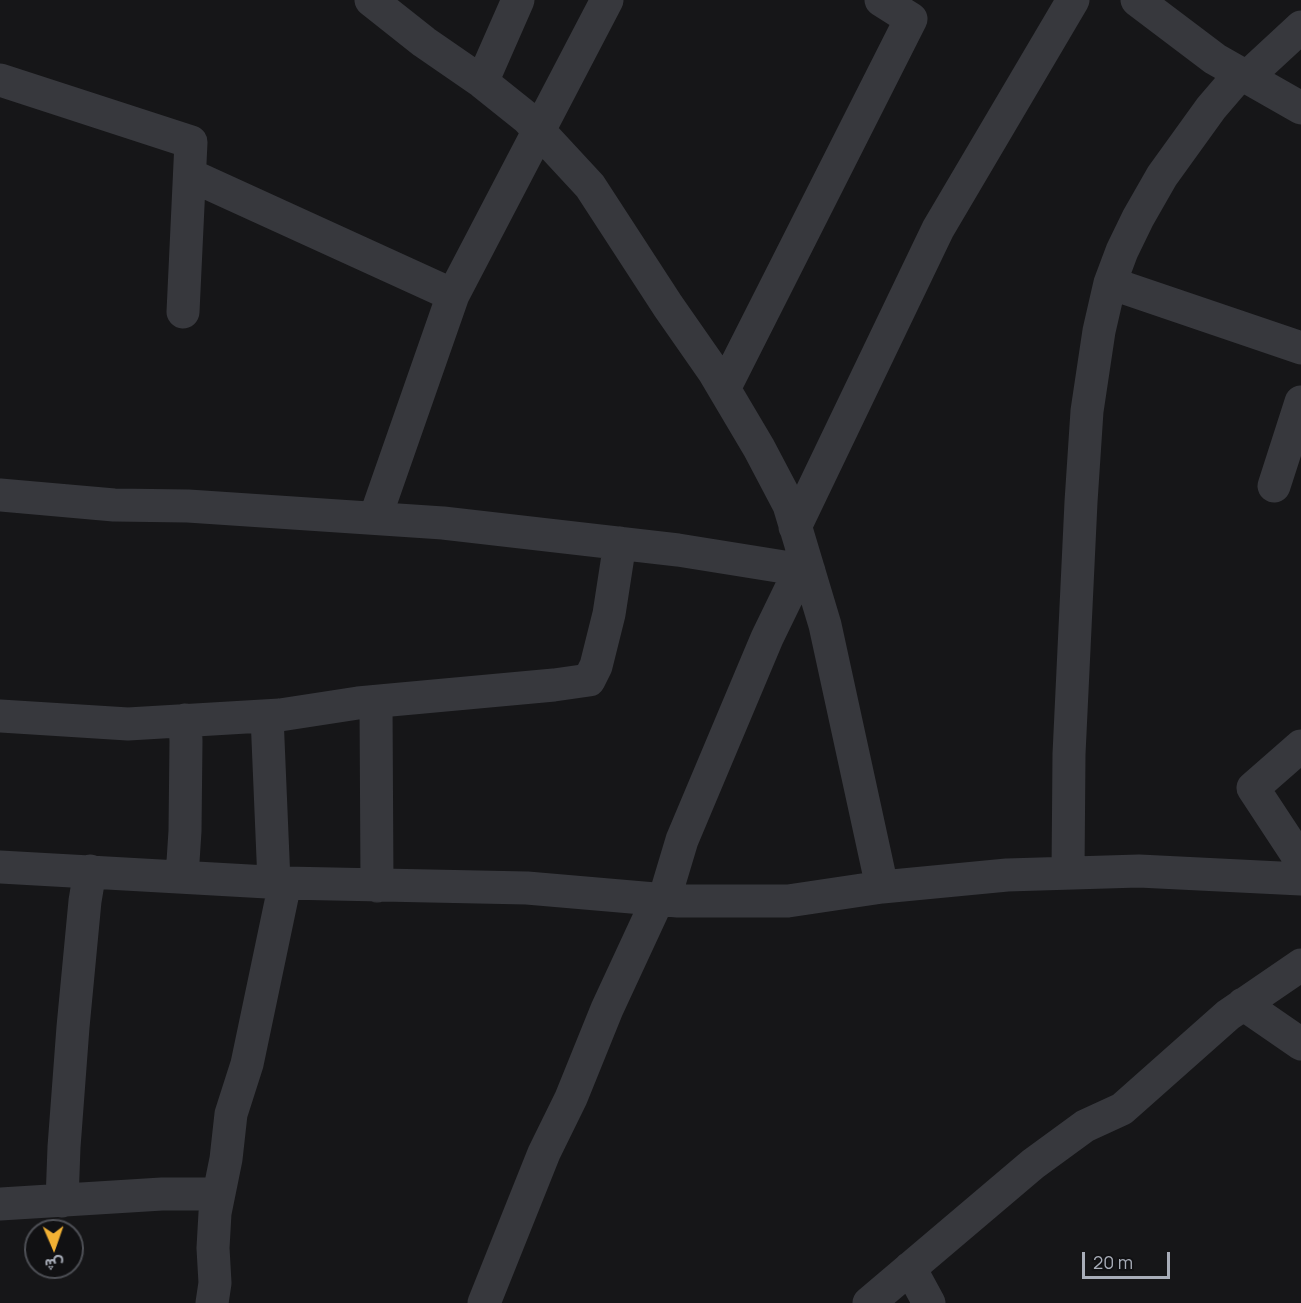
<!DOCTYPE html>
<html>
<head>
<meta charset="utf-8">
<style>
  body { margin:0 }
  #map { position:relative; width:1301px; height:1303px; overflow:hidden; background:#161618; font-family:Manrope,Vazirmatn,sans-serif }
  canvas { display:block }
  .north { position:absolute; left:24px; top:1219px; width:60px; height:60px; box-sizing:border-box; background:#111113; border:2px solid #4d4f55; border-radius:50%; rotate:178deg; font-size:16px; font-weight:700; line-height:24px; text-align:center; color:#a8adb8 }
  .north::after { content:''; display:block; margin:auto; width:21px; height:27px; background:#f2b134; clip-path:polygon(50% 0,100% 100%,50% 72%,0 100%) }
  .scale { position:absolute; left:1082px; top:1252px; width:88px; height:27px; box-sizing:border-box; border:3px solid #a8adb8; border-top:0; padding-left:8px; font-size:18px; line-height:21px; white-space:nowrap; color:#a8adb8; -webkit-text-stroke:4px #111113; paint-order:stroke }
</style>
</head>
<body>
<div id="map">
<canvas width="1301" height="1303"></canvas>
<div class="north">ش</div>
<div class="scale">20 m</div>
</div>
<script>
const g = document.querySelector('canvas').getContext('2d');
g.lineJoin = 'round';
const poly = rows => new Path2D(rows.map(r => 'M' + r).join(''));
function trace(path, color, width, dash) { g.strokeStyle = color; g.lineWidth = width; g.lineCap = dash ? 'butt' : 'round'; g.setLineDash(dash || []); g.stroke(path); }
trace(poly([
  [371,0,424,42,482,82,527,118,590,186,668,306,714,372,759,448,789,505,825,625,882,887],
  [1137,0,1215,59,1301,108],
  [1247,77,1301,27],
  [0,80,191,142,183,312],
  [482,82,518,0],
  [190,175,453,295],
  [1110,283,1301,348],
  [724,389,911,19,881,0],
  [1274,486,1301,402],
  [0,495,114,505,188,506,443,523,678,550,809,571],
  [375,518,453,295,607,0],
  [795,527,938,229,1073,0],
  [376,702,377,886],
  [0,716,128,724,280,715,358,703,554,685,589,680,596,666,609,614,620,543],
  [267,716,274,882],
  [1301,746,1253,788,1301,861],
  [0,867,285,883,527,888,678,901,788,901,882,887,1007,875,1139,871,1301,879],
  [1068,873,1069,754,1081,502,1087,411,1099,331,1110,283,1122,251,1138,218,1162,176,1211,108,1241,73],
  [182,877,185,831,186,741,185,720],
  [664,900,682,840,767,638,800,570],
  [1243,1004,1301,1044],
  [62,1201,64,1147,73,1027,85,901,90,871],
  [0,1204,162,1194,218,1194],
  [910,1268,929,1303],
  [212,1303,215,1283,213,1248,215,1213,226,1159,231,1114,247,1064,285,883],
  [484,1303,544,1153,571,1098,607,1009,658,899],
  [869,1303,1033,1164,1085,1126,1122,1109,1228,1015,1301,965]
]), '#37383d', 33);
</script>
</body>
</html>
